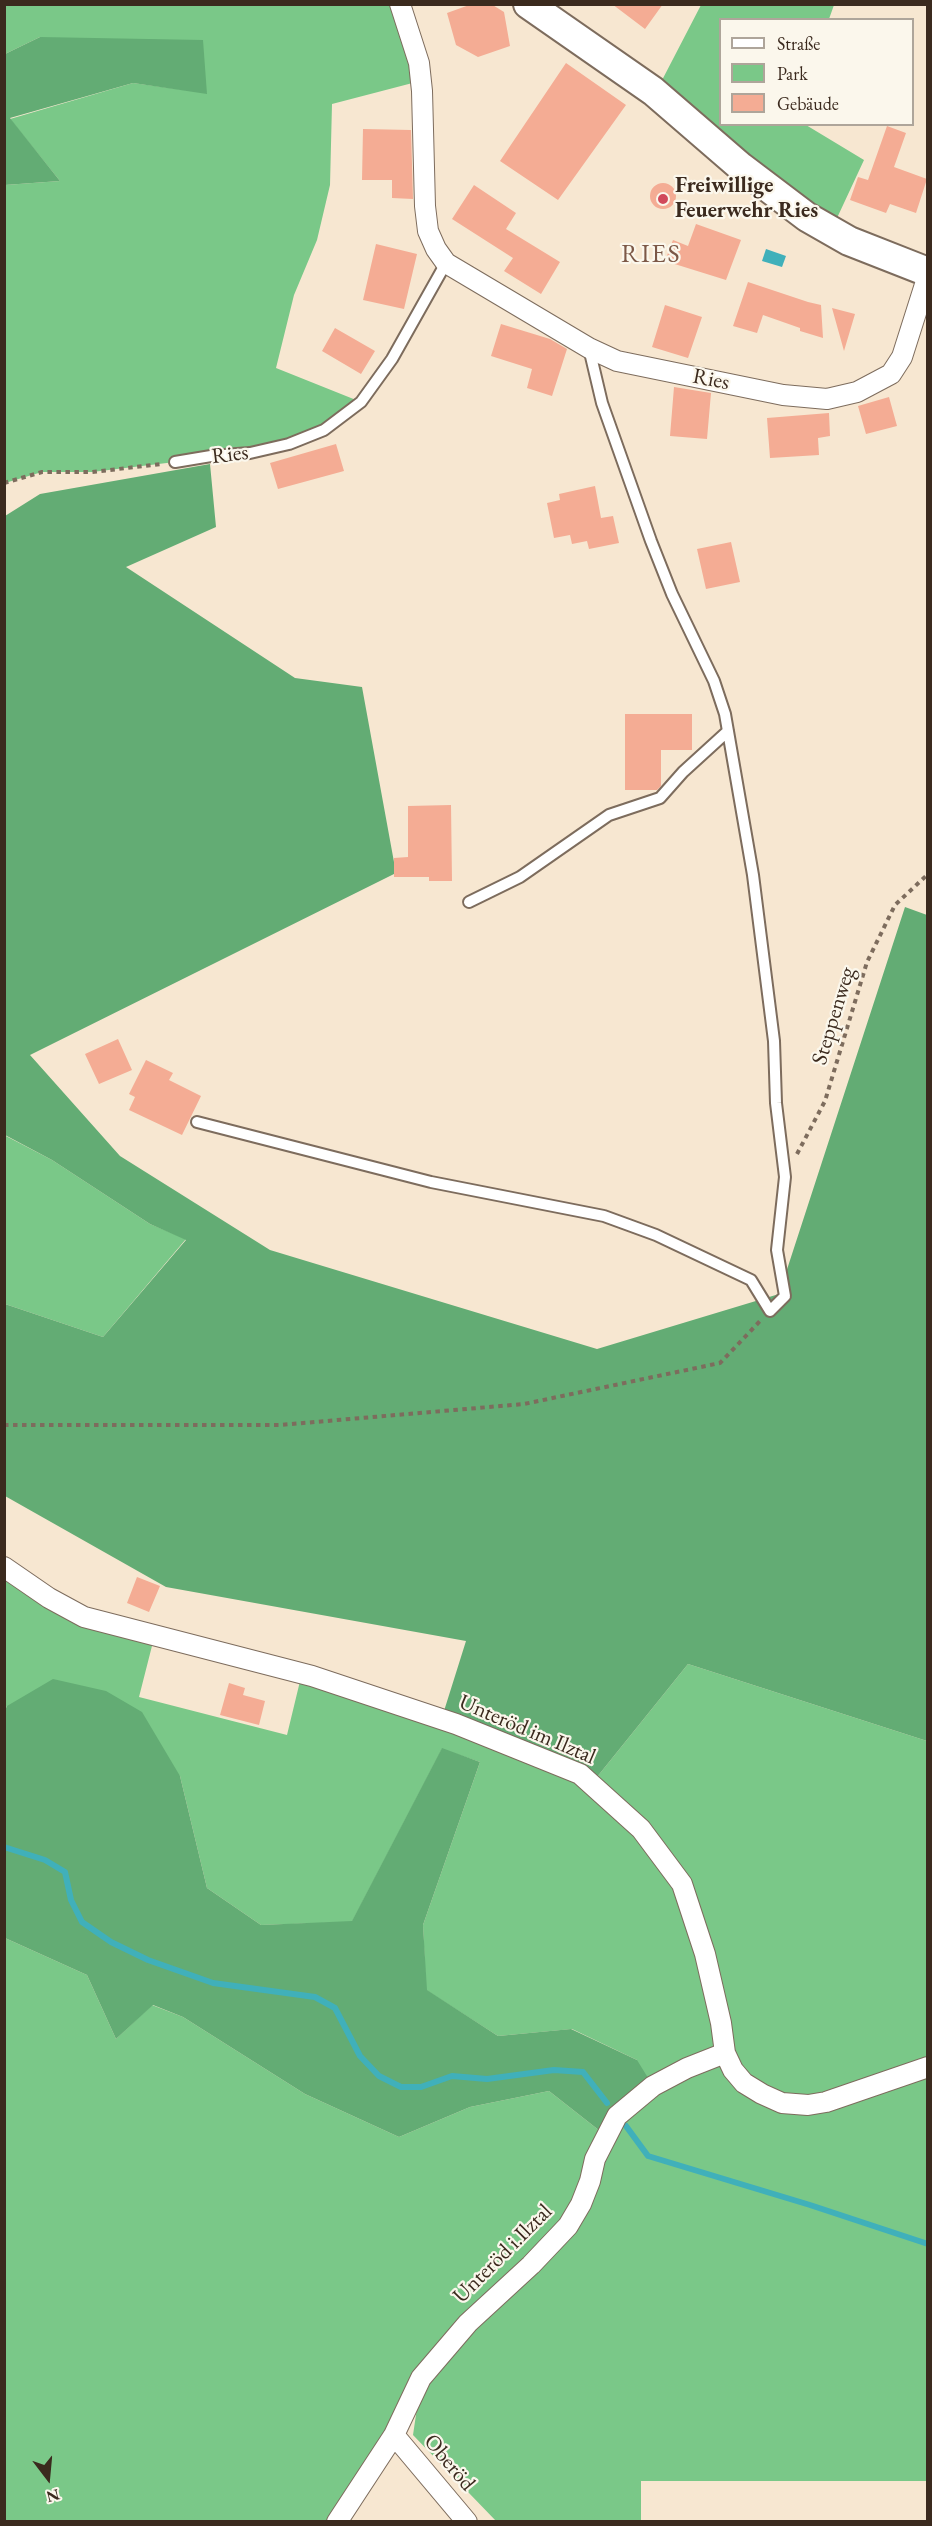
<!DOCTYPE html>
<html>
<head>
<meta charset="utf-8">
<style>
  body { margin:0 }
  #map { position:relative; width:932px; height:2526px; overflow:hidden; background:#f7e7d1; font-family:"EB Garamond",serif }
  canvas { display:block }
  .frame { position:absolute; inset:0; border:6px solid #3b2a1e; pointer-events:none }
  .legend { position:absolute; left:719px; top:18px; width:195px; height:108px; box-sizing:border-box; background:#fbf7ec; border:2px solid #aea59a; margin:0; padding:8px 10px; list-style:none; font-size:18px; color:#3b2a1e }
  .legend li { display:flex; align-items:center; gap:12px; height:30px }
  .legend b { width:30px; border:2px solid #aea59a }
  .north { position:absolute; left:18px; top:2448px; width:60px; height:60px; -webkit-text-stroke:4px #fbf7ec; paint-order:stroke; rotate:164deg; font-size:16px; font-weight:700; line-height:24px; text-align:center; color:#3b2a1e }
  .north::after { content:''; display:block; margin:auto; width:21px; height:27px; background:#3b2a1e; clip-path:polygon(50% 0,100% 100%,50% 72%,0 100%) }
</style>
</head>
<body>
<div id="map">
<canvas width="932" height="2526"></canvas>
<div class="frame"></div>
<ul class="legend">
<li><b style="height:8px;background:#fff"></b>Straße</li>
<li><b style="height:16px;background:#7ac888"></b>Park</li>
<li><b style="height:16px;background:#f4ac94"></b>Gebäude</li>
</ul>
<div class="north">N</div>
</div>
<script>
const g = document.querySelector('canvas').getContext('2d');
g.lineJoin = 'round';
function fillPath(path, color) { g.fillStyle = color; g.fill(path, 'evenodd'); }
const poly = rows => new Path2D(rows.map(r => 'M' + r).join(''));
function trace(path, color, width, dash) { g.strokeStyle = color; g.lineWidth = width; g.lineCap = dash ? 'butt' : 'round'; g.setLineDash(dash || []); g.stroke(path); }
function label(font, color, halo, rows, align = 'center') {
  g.font = font + ' "EB Garamond",serif'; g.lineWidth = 4.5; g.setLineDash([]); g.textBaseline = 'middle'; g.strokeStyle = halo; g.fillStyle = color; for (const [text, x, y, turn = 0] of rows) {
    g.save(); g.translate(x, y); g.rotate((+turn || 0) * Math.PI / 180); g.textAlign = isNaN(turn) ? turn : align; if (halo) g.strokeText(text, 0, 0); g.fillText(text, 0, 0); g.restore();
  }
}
fillPath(poly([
  [5,5,400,5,424,80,332,104,330,185,317,240,294,295,276,368,361,402,324,430,289,444,175,462,92,472,42,472,5,483,5,185,60,181,10,119,133,83,207,93,40,37,5,54],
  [701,5,834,5,829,19,720,20,720,124,806,125,864,160,837,218,826,217,659,86],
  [4,1135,52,1160,150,1224,186,1239,103,1337,5,1304],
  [4,1567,49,1598,154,1638,139,1697,287,1735,301,1677,597,1777,688,1664,927,1741,927,2481,641,2481,641,2521,496,2521,413,2435,421,2381,337,2521,5,2521,5,1938,87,1975,116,2039,152,2005,183,2017,305,2094,399,2137,470,2107,549,2091,605,2135,637,2060,572,2029,498,2036,426,1990,423,1925,480,1762,442,1749,352,1922,261,1925,207,1888,180,1776,7,1706,5,1710]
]), '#7ac888');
fillPath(poly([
  [40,37,203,40,207,94,133,83,10,118,60,181,5,185,5,54],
  [210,464,216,527,126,567,295,678,362,687,396,873,30,1055,120,1156,270,1250,597,1349,779,1294,905,907,927,915,927,1741,688,1664,597,1777,444,1711,466,1641,166,1587,5,1496,5,1304,103,1337,186,1240,150,1224,52,1160,5,1135,5,516,40,494],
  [53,1679,106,1691,142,1712,180,1776,207,1888,261,1925,352,1921,442,1748,480,1762,423,1925,427,1990,498,2036,571,2029,637,2060,653,2086,605,2135,549,2091,470,2107,399,2137,305,2094,183,2017,153,2005,116,2039,87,1975,5,1938,5,1710,7,1706]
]), '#63ac74');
fillPath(poly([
  [766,249,786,256,782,267,762,261]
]), '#40b0ba');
trace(poly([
  [4,1847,45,1860,65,1872,71,1900,82,1922,111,1942,148,1960,213,1983,315,1997,335,2008,360,2056,379,2076,401,2087,421,2087,452,2076,487,2079,554,2070,583,2072,607,2103],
  [626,2126,648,2156,810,2205,928,2244]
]), '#40b0ba', 6);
fillPath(poly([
  [472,4,491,4,504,12,510,46,478,57,456,45,447,13],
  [612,4,663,4,645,29],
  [566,63,626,105,558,200,500,161],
  [887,126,906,133,894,167,927,179,916,213,890,204,886,213,850,200,858,177,868,180],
  [363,129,411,130,413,199,392,198,392,180,362,180],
  '650 196a13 13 0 1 1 26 0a13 13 0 1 1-26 0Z',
  [474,185,516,213,506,229,560,262,541,294,504,271,513,258,452,219],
  [696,224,741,240,726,280,665,261,673,240,688,246],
  [376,244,417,254,404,309,363,300],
  [748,282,808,302,821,305,823,338,800,331,800,328,763,315,757,333,733,326],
  [665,305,702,317,688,358,652,347],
  [832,308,855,314,844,351],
  [501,324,550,339,567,349,552,396,527,388,532,369,491,356],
  [335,328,375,351,361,374,322,351],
  [674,387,711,393,707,439,670,436],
  [889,397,897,426,866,434,858,406],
  [829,413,830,436,818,438,819,455,770,458,767,418],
  [336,444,344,471,278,489,270,463],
  [595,486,601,518,613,516,619,543,589,549,587,541,572,544,570,535,554,538,547,503,560,500,559,494],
  [731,542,740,582,706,589,697,549],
  [625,714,692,714,692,750,661,750,661,786,657,790,625,790],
  [451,805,452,881,429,881,429,877,394,877,394,858,408,857,408,806],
  [118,1039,132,1070,99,1084,85,1054],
  [146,1060,173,1073,169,1080,201,1096,182,1135,129,1110,135,1097,129,1094],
  [137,1577,160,1586,149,1612,127,1603],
  [229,1683,245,1688,243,1695,265,1701,259,1725,220,1715]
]), '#f4ac94');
const lane = poly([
  [175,462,211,456,250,453,289,444,324,430,361,402,392,359,446,263],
  [469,902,520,877,609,815,660,798,683,772,728,731],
  [197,1122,431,1182,604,1216,656,1235,751,1280,770,1311,785,1296,777,1250,785,1177,776,1103,774,1041,753,875,725,714,714,681,672,594,651,541,602,403,589,348]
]);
const street = poly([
  [400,4,419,63,422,91,425,206,428,231,436,249,446,263,589,348,617,361,783,395,827,399,857,392,891,374,902,357,928,275],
  [4,1567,49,1598,84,1617,312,1676,456,1724,580,1774,641,1829,682,1884,705,1954,721,2023,725,2053,733,2070,744,2083,762,2094,782,2103,808,2105,826,2102,928,2067],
  [394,2435,467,2522],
  [337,2522,394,2435,421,2378,468,2323,531,2265,568,2226,581,2204,590,2181,595,2159,617,2116,653,2086,687,2068,725,2053]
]);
const secondary = poly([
  [528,4,653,91,741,167,807,217,849,241,928,272]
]);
trace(lane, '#7d6c5d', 14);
trace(street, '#7d6c5d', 22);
trace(secondary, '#7d6c5d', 32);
trace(poly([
  [4,483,42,472,92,472,162,464],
  [797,1154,825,1101,867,962,895,905,928,874],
  [4,1425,280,1425,524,1404,720,1363,761,1320]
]), '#7d6c5d', 4, [4.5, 4.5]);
trace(lane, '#fff', 10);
trace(street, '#fff', 20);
trace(secondary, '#fff', 28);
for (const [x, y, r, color] of [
  [663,199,6,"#d1495b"]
]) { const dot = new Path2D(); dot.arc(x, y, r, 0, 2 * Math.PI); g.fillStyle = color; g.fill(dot); trace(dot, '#fbf7ec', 2); }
label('bold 22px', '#3b2a1e', '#fbf7ec', [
  ["Freiwillige",675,186],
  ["Feuerwehr Ries",675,211]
], 'left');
label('22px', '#3b2a1e', '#fbf7ec', [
  ["Ries",711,380,11],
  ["Ries",230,455,-7],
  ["Steppenweg",834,1016,-73],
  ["Unteröd im Ilztal",527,1730,23],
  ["Unteröd i.Ilztal",503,2254,-45],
  ["Oberöd",449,2463,50]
]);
g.letterSpacing = '1.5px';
label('26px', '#7c5847', '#fbf7ec', [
  ["RIES",651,255]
]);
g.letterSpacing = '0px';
</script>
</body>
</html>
